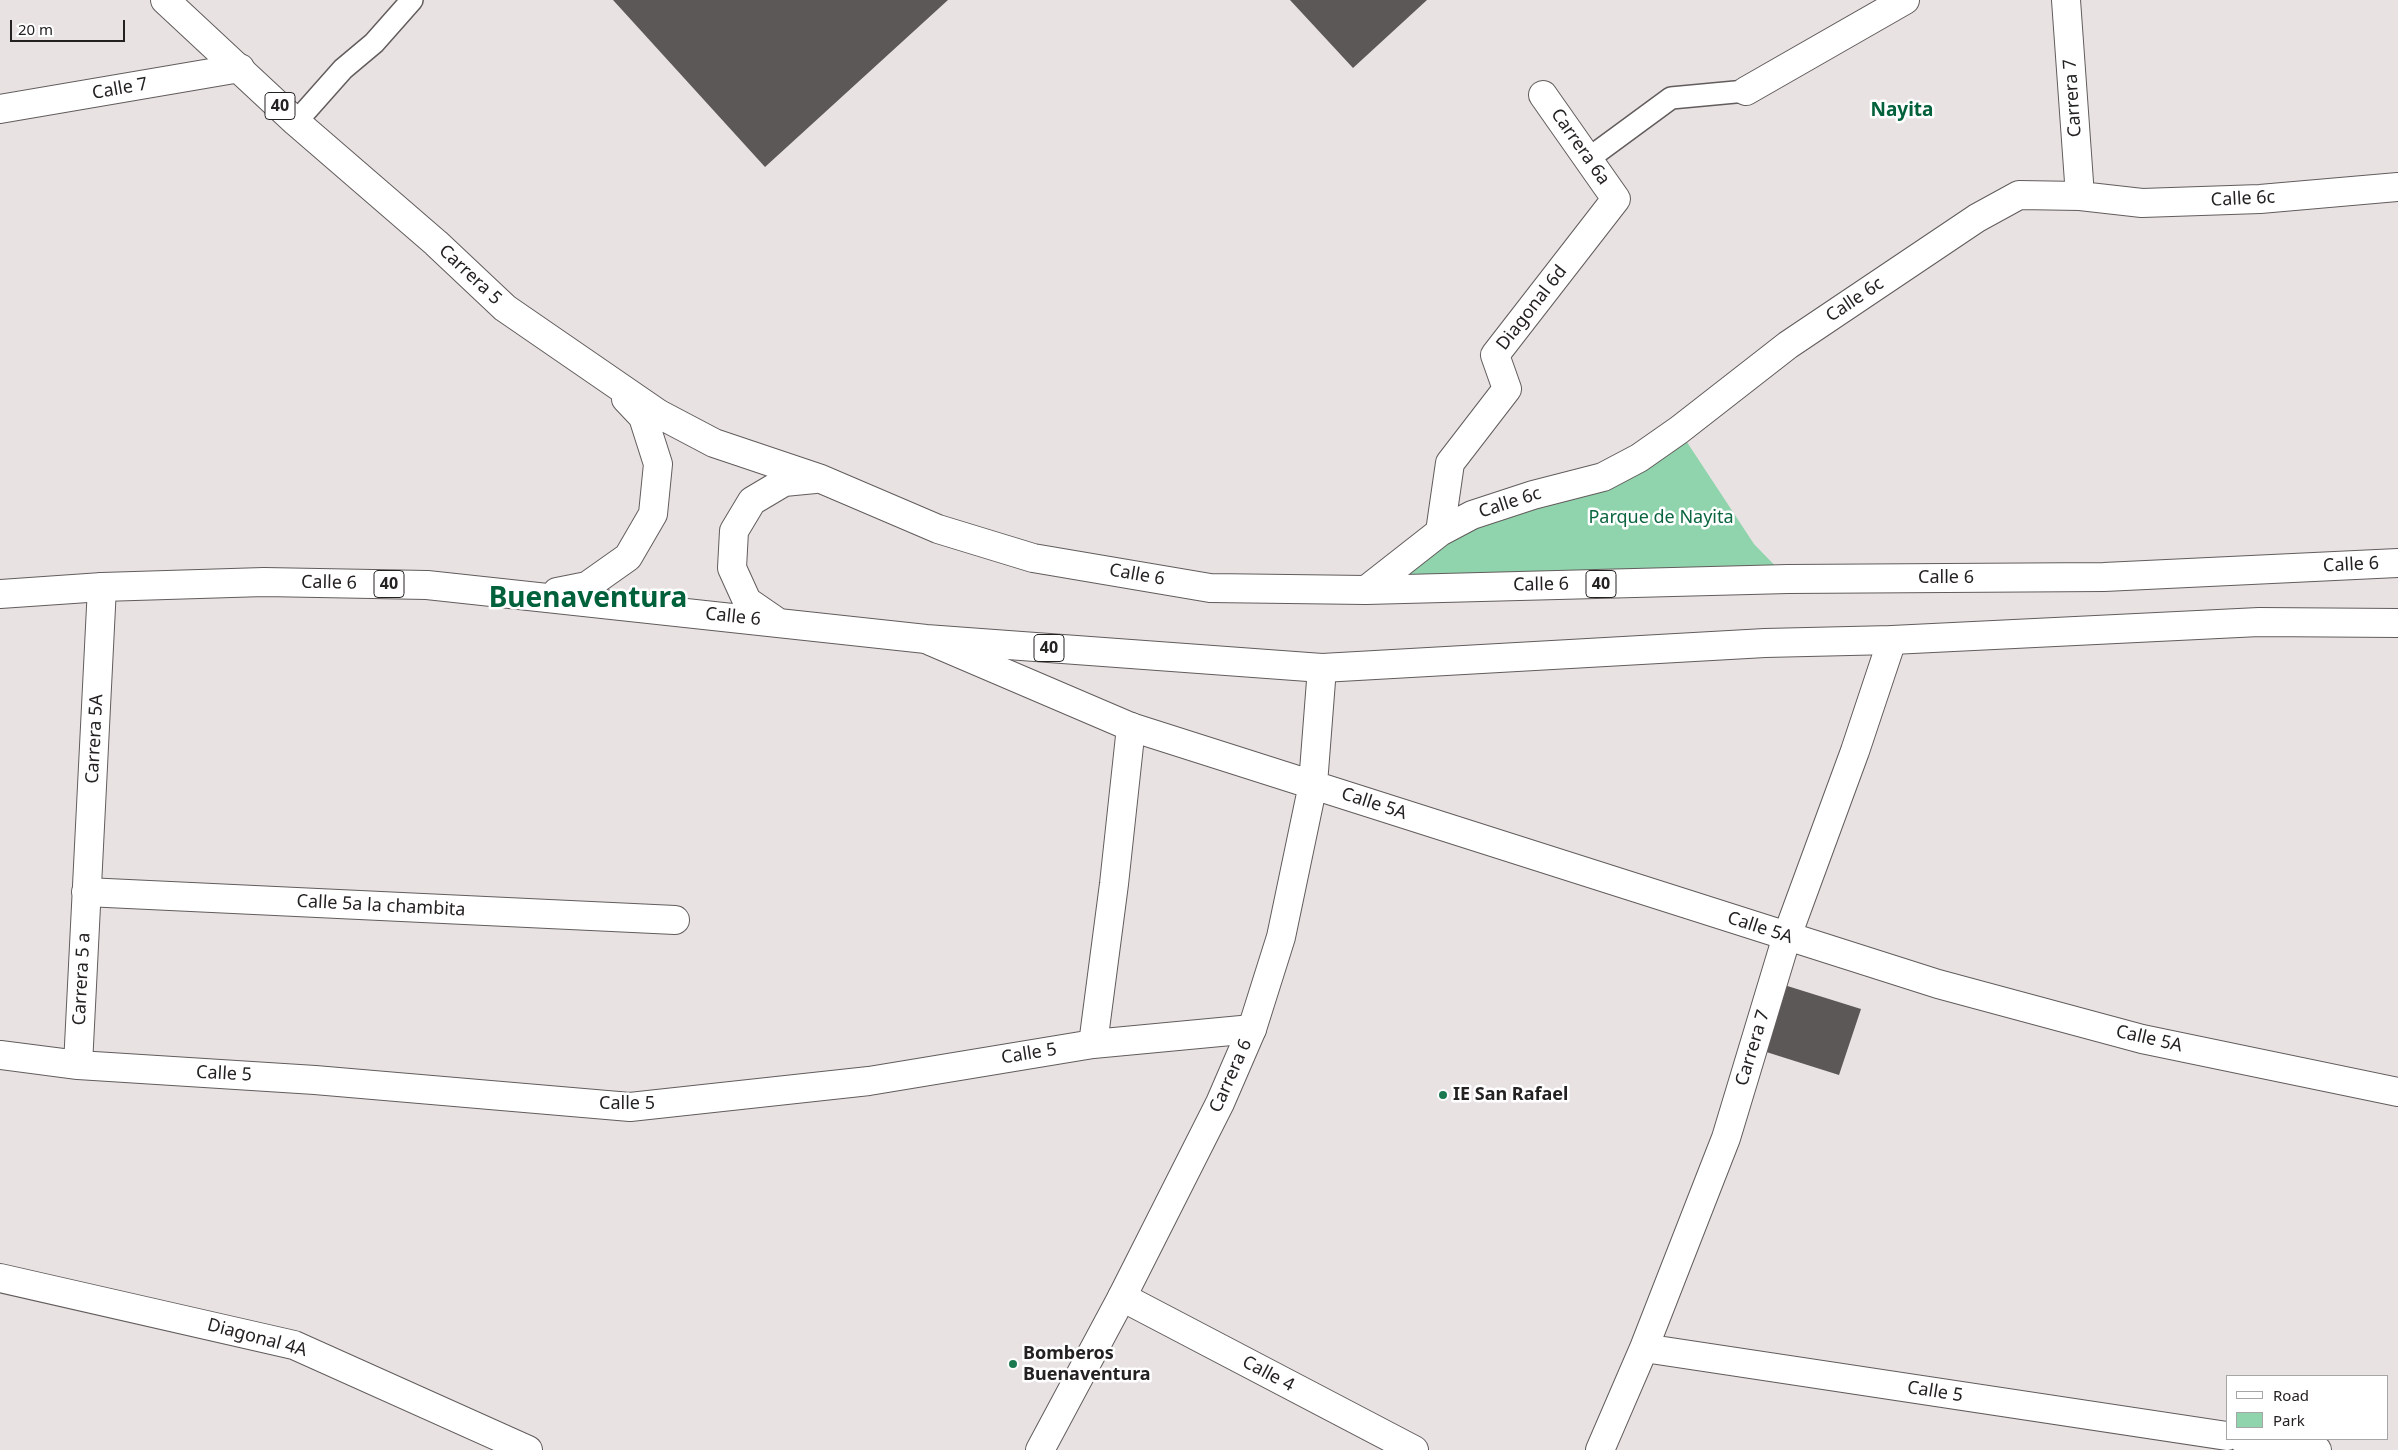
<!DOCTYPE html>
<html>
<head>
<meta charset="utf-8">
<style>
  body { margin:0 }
  #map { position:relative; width:2398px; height:1450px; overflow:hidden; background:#e8e2e2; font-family:"Noto Sans",sans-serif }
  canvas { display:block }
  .legend { position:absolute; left:2226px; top:1375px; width:162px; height:65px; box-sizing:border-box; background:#fff; border:1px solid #a7a6a6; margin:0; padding:6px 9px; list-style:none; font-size:15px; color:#242121 }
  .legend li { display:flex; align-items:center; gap:10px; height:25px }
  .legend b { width:25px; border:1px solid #a7a6a6 }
  .scale { position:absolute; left:10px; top:20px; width:115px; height:22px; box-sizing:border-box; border:2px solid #242121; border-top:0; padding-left:6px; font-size:15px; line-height:18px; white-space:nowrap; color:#242121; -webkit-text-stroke:4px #fff; paint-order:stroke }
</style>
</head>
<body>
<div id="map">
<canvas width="2398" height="1450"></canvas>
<ul class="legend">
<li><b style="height:6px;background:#fff"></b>Road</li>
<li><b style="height:14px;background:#90d4ad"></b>Park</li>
</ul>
<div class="scale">20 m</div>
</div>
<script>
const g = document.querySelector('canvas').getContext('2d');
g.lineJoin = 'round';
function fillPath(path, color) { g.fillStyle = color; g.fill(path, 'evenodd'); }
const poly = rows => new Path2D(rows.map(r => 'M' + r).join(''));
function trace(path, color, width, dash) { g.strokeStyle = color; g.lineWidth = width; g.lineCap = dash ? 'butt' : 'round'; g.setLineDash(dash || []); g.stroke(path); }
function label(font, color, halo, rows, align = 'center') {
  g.font = font + ' "Noto Sans",sans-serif'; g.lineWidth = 5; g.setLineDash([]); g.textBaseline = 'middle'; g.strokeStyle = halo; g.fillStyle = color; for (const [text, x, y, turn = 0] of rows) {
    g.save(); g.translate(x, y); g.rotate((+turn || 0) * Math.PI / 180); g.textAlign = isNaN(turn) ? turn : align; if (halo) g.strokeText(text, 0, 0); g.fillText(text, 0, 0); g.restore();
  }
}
fillPath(poly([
  [1679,430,1754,544,1788,579,1366,590,1440,532,1533,495]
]), '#90d4ad');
fillPath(poly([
  [613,0,948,0,765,167],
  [1290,0,1427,0,1353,68],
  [1781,984,1861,1009,1839,1075,1760,1050]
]), '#5d5858');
const lane = poly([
  [296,122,343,69,374,43,412,0],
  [1588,159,1671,98,1746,91]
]);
const street = poly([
  [2066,0,2080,196],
  [1746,91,1905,0],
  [0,109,240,68],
  [1440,532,1450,463,1507,389,1495,355,1616,199,1543,95],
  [1366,590,1440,532,1472,515,1533,495,1603,477,1639,458,1679,430,1788,345,1977,218,2019,195,2080,196,2142,203,2260,199,2398,187],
  [86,892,675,920],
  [1093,1044,1114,884,1131,727],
  [0,1055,78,1065,315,1080,630,1107,869,1081,1093,1044,1252,1029],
  [78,1065,102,587],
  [0,1278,294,1345,528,1450],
  [1122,1297,1414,1450],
  [1644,1348,2227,1436],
  [2243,1439,2317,1450],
  [1600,1450,1644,1348,1726,1138,1787,936,1855,751,1892,640]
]);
const secondary = poly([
  [930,641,1131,727,1938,984,2142,1039,2398,1092],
  [1040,1450,1122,1297,1220,1103,1252,1029,1281,937,1313,784,1322,668]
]);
const highway = poly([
  [165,0,296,122,436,243,505,308,659,414,714,443,821,479,938,529,1033,558,1210,588,1366,590,1788,579,2104,577,2398,563],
  [557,592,587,586,628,557,653,514,658,464,643,417,626,399],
  [0,594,102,587,264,582,427,585,926,639,1322,668,1765,643,1892,640,2259,622,2398,623],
  [776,621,747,601,732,568,734,531,752,501,784,482,815,479]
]);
trace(lane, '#625c5c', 24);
trace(street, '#625c5c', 30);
trace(secondary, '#625c5c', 30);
trace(highway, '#625c5c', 30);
trace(lane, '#fff', 21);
trace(street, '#fff', 28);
trace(secondary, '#fff', 28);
trace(highway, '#fff', 28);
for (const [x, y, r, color] of [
  [1443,1095,5,"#1b794f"],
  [1013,1364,5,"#1b794f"]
]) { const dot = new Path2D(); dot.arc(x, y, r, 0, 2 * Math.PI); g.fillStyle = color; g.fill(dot); trace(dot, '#fff', 2); }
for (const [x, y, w] of [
  [280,106,30],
  [389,584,30],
  [1601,584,30],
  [1049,648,30]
]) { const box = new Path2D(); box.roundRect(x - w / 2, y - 13.5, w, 27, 4); g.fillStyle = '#fff'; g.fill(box); trace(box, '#242121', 1); }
label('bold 16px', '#242121', null, [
  ["40",280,106],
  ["40",389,584],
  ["40",1601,584],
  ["40",1049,648]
]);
label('18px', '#242121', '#fff', [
  ["Calle 7",120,89,-10],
  ["Carrera 7",2073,98,-94],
  ["Carrera 6a",1580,147,55],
  ["Calle 6c",2243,199,-3],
  ["Carrera 5",470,275,43],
  ["Calle 6c",1855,300,-34],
  ["Diagonal 6d",1532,308,-52],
  ["Calle 6c",1510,503,-18],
  ["Calle 6",2351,565,-3],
  ["Calle 6",1137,575,10],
  ["Calle 6",1946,578],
  ["Calle 6",329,583,1],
  ["Calle 6",1541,585,-1],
  ["Calle 6",733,617,6],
  ["Carrera 5A",95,739,-87],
  ["Calle 5A",1374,804,18],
  ["Calle 5a la chambita",381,906,3],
  ["Calle 5A",1760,928,18],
  ["Carrera 5 a",82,979,-87],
  ["Calle 5A",2149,1039,13],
  ["Carrera 7",1753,1048,-73],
  ["Calle 5",1029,1054,-9],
  ["Calle 5",224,1074,3],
  ["Carrera 6",1231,1076,-66],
  ["Calle 5",627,1104],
  ["Diagonal 4A",257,1338,15],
  ["Calle 4",1268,1374,28],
  ["Calle 5",1935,1392,9]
]);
label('18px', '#0b6640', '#fff', [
  ["Parque de Nayita",1661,518]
]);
label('bold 18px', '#242121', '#fff', [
  ["IE San Rafael",1453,1095],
  ["Bomberos",1023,1354],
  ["Buenaventura",1023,1375]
], 'left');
label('bold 19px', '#01613b', '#fff', [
  ["Nayita",1902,111]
]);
label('bold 28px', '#01613b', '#fff', [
  ["Buenaventura",588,599]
]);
</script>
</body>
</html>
